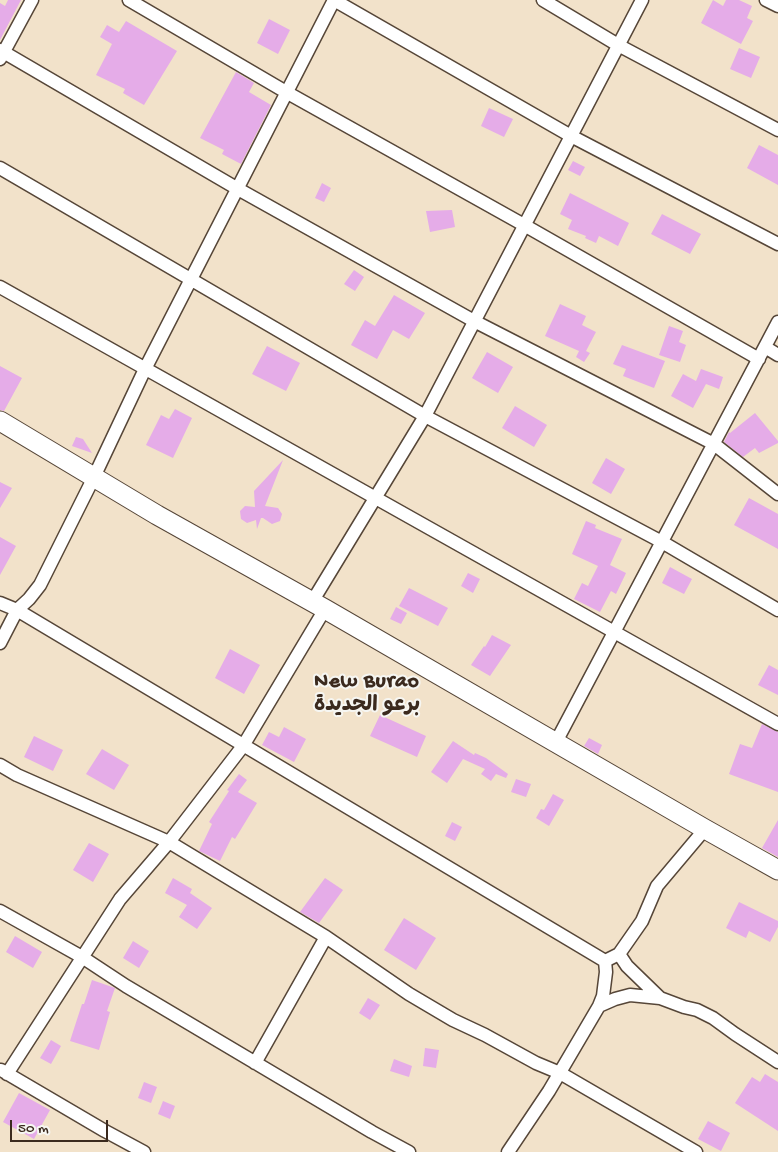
<!DOCTYPE html>
<html>
<head>
<meta charset="utf-8">
<style>
  body { margin:0 }
  #map { position:relative; width:778px; height:1152px; overflow:hidden; background:#f2e2ca; font-family:"Gochi Hand",sans-serif }
  canvas { display:block }
  .scale { position:absolute; left:10px; top:1120px; width:98px; height:22px; box-sizing:border-box; border:2px solid #3b2a1e; border-top:0; padding-left:6px; font-size:15px; line-height:18px; white-space:nowrap; color:#3b2a1e; -webkit-text-stroke:4px #f6f6f2; paint-order:stroke }
</style>
</head>
<body>
<div id="map">
<canvas width="778" height="1152"></canvas>
<div class="scale">50 m</div>
</div>
<script>
const g = document.querySelector('canvas').getContext('2d');
g.lineJoin = 'round';
function fillPath(path, color) { g.fillStyle = color; g.fill(path, 'evenodd'); }
const poly = rows => new Path2D(rows.map(r => 'M' + r).join(''));
function trace(path, color, width, dash) { g.strokeStyle = color; g.lineWidth = width; g.lineCap = dash ? 'butt' : 'round'; g.setLineDash(dash || []); g.stroke(path); }
function label(font, color, halo, rows, align = 'center') {
  g.font = font + ' "Gochi Hand","Playpen Sans Arabic",sans-serif'; g.lineWidth = 4; g.setLineDash([]); g.textBaseline = 'middle'; g.strokeStyle = halo; g.fillStyle = color; for (const [text, x, y, turn = 0] of rows) {
    g.save(); g.translate(x, y); g.rotate((+turn || 0) * Math.PI / 180); g.textAlign = isNaN(turn) ? turn : align; if (halo) g.strokeText(text, 0, 0); g.fillText(text, 0, 0); g.restore();
  }
}
fillPath(poly([
  [8,0,21,0,0,40,0,3,5,6],
  [713,0,723,6,726,0,739,0,752,6,747,18,753,21,741,44,701,23],
  [269,19,290,30,278,54,257,43],
  [126,21,177,51,144,105,123,93,125,89,96,75,112,44,100,37,107,25,119,32],
  [739,48,760,57,751,78,730,69],
  [236,72,254,83,249,92,271,105,241,164,222,154,224,150,200,138],
  [489,108,513,119,504,137,481,126],
  [759,145,778,155,778,185,747,168],
  [573,161,585,167,580,176,568,170],
  [322,183,331,188,324,202,315,198],
  [570,193,629,223,618,246,599,236,596,243,585,238,586,236,568,229,572,220,560,214],
  [452,210,455,227,430,232,426,211],
  [662,214,701,234,690,254,651,234],
  [354,270,364,277,355,291,344,284],
  [394,295,425,313,409,339,393,330,377,359,351,345,365,320,375,326],
  [560,304,586,316,582,325,596,332,586,351,590,353,584,362,576,357,579,351,545,336],
  [669,326,683,331,679,342,686,345,680,362,659,355],
  [622,345,665,361,654,388,623,376,626,369,613,364],
  [267,346,300,363,286,391,252,374],
  [487,352,513,367,498,393,472,378],
  [0,366,22,378,4,411,0,410],
  [701,369,723,377,719,389,706,384,693,408,671,396,683,374,696,381],
  [515,406,547,425,534,447,502,428],
  [175,409,192,418,173,458,146,445,161,415,169,419],
  [755,413,778,441,778,443,759,453,755,448,743,457,724,442,729,432,730,433],
  [76,437,83,439,92,453,72,446],
  [606,458,625,469,611,494,592,483],
  [283,460,265,506,278,508,282,514,280,521,272,524,263,518,261,518,257,529,256,520,247,523,241,519,240,511,245,506,255,507,254,491],
  [0,482,12,488,0,508],
  [749,498,778,514,778,549,734,525],
  [586,521,596,525,595,528,622,539,610,565,626,573,616,594,611,591,600,612,574,599,582,583,588,586,598,566,572,554],
  [0,537,16,546,0,575],
  [670,567,692,579,684,594,662,583],
  [468,573,480,579,473,593,461,586],
  [409,588,448,608,438,626,399,606],
  [396,607,407,613,401,624,390,619],
  [492,635,511,645,490,676,471,665,484,646,485,647],
  [230,649,260,665,244,694,215,678],
  [769,665,778,670,778,695,758,685],
  [380,715,426,736,417,757,370,736],
  [762,724,778,732,778,792,729,774,740,744,752,748],
  [284,727,306,739,294,762,262,745,269,732,279,737],
  [34,736,63,750,53,771,24,757],
  [589,738,602,745,598,754,584,746],
  [453,741,474,755,475,753,486,758,508,774,506,778,496,774,491,781,481,774,485,769,463,759,447,783,431,772],
  [102,749,129,765,114,790,86,774],
  [239,774,247,780,238,792,257,803,235,839,232,837,220,861,199,851,212,824,209,822,229,791,227,790],
  [516,779,531,784,526,797,511,792],
  [553,794,564,800,549,826,536,818,541,809,544,810],
  [778,820,778,857,762,848],
  [452,822,462,827,455,841,445,836],
  [89,843,109,854,93,882,73,870],
  [173,878,192,889,190,893,212,908,197,929,179,917,187,905,165,893],
  [325,878,343,890,319,923,300,912],
  [739,902,778,921,778,927,770,942,749,931,746,938,726,928],
  [404,918,436,938,416,970,384,950],
  [15,936,42,952,33,968,6,952],
  [133,941,149,951,139,968,123,958],
  [92,980,115,988,107,1011,110,1012,99,1050,70,1041,82,1004,84,1004],
  [368,998,380,1005,370,1020,359,1013],
  [51,1040,61,1046,51,1064,40,1058],
  [425,1048,439,1050,436,1068,423,1066],
  [394,1059,412,1066,409,1077,390,1071],
  [765,1074,778,1082,778,1131,735,1103,752,1077,760,1082],
  [144,1082,157,1087,151,1103,138,1098],
  [19,1093,50,1110,34,1139,3,1122],
  [163,1101,175,1106,170,1119,158,1114],
  [708,1121,730,1133,721,1151,698,1139]
]), '#e5ace8');
const minor = poly([
  [129,0,286,92,524,225,759,359],
  [334,0,571,136,778,244],
  [543,0,618,45,778,130],
  [766,0,778,6],
  [0,50,238,189,474,321,714,444,778,494],
  [0,59,32,0],
  [0,168,425,416,662,542,778,610],
  [0,287,778,724],
  [765,347,778,355],
  [312,602,425,416,642,0],
  [0,603,17,610,605,961],
  [0,643,17,610,29,599,40,585,94,477,145,369,334,0],
  [556,742,778,322],
  [0,765,17,775,169,842,326,937,409,994,453,1020,485,1035,536,1063,560,1073,696,1152],
  [0,911,82,957,126,986,372,1132,409,1152],
  [619,954,627,966,660,998],
  [599,1006,615,999,630,995,660,998,684,1007,697,1010,713,1018,735,1034,778,1062],
  [255,1063,326,937],
  [1,1070,105,1131,144,1152],
  [7,1074,120,899,169,842,243,746,325,609],
  [508,1152,549,1091,599,1006,603,996,606,972,605,961,619,954,642,921,657,886,705,829]
]);
const highway = poly([
  [0,421,157,515,325,609,705,829,778,870]
]);
trace(minor, '#564638', 15);
trace(highway, '#564638', 21);
trace(minor, '#fff', 12);
trace(highway, '#fff', 19);
g.letterSpacing = '1px';
label('bold 21px', '#3b2a1e', '#f6f6f2', [
  ["New Burao",367,683],
  ["برعو الجديدة",367,707]
]);
g.letterSpacing = '0px';
</script>
</body>
</html>
